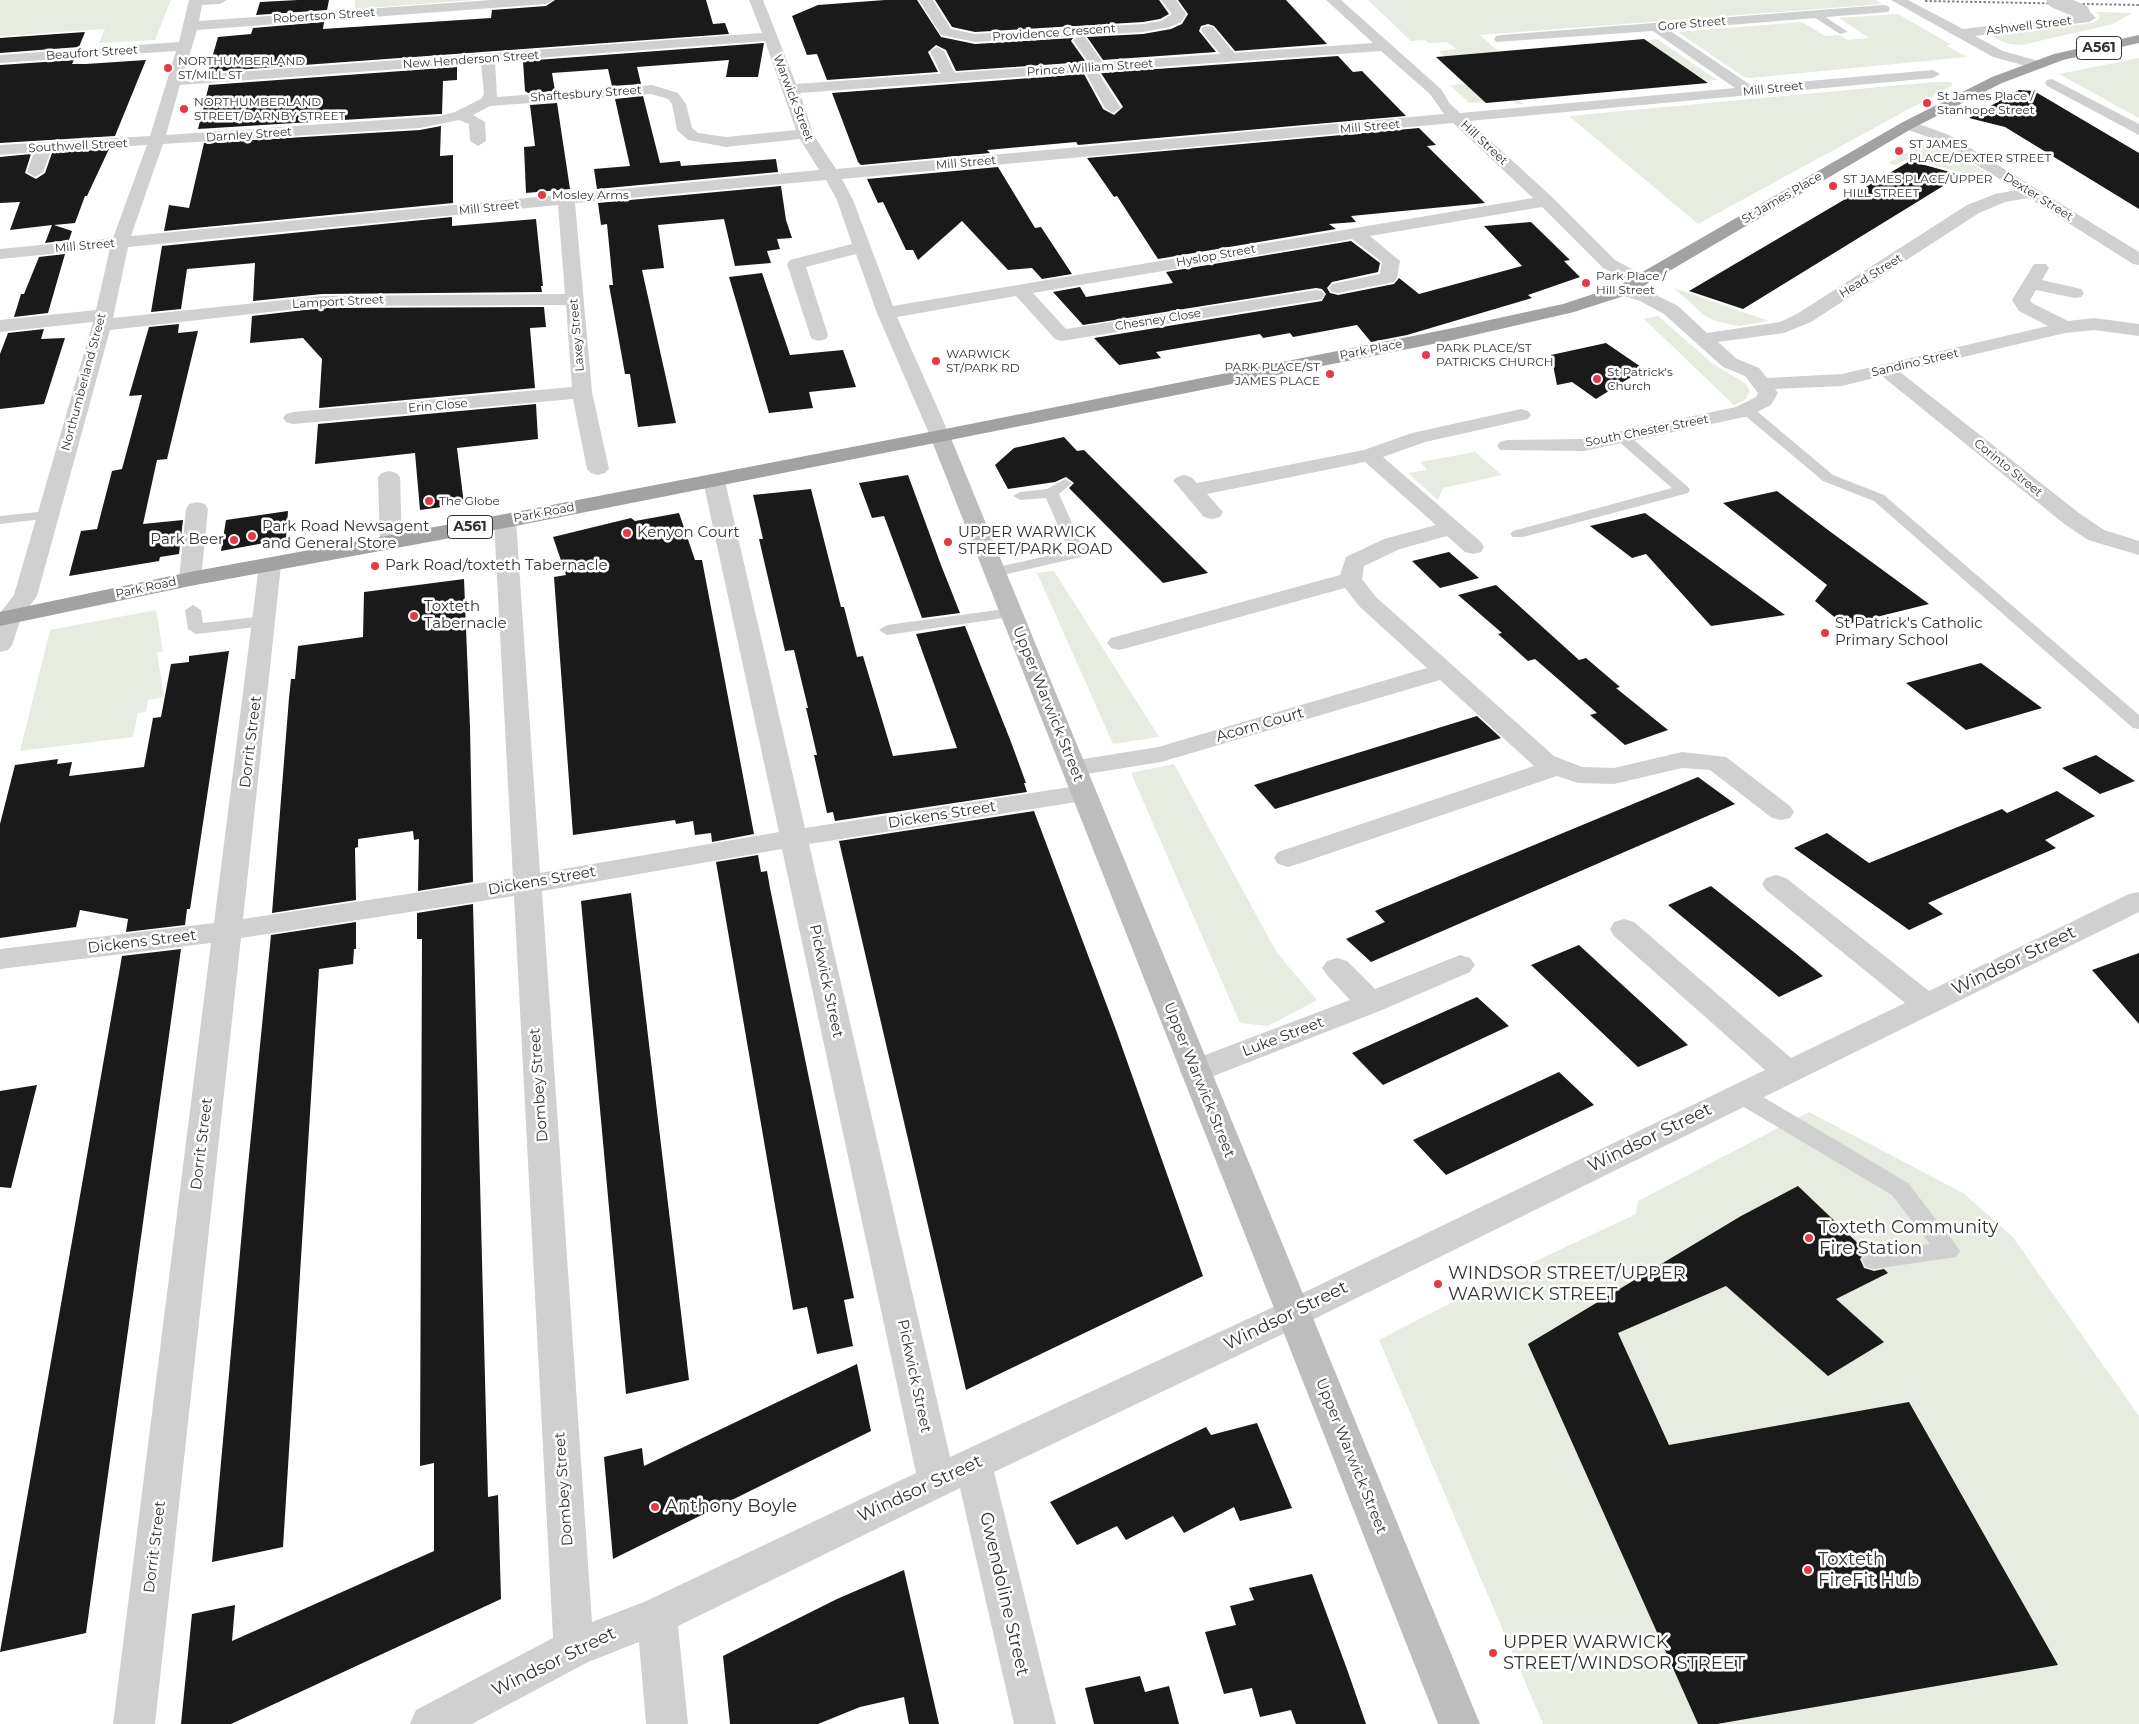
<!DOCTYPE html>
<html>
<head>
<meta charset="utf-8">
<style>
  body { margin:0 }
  canvas { display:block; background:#fff }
</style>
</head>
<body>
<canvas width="2139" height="1724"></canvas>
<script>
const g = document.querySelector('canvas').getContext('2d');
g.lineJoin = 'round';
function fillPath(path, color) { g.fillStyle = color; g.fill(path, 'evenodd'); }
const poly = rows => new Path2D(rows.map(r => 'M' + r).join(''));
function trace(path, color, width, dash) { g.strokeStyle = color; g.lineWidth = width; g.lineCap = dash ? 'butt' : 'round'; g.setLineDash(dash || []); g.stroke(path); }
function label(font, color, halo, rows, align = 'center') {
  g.font = font + ' Montserrat,sans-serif'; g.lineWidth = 5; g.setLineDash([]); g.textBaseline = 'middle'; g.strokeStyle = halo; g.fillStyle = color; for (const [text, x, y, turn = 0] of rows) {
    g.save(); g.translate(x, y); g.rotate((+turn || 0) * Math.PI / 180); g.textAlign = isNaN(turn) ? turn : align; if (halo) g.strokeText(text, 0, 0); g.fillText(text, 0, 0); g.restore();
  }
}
fillPath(poly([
  [0,0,171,0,155,40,99,43,105,29,0,36],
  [355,0,474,0,355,9],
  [1368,0,1876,0,1883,4,1480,35,1498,51,1527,49,1537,57,1657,39,1717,80,1707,81,1696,74,1661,77,1517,98,1524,104,1518,104,1512,101,1469,103,1450,85,1473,84,1439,51,1456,49,1447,42,1429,43,1425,40,1411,41],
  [2096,12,2132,13,2113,24,2022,45,2009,44,1990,36,2092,23,2099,19,2100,16],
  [1898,14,1950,44,1947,46,1967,57,1750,78,1744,77,1678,32,1802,22,1825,36,1840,35,1847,40,1869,38,1839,18],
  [2139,58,2139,118,2059,74],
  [1934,82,1951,82,1953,85,1698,224,1569,116],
  [1922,144,1947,149,1993,177,1988,180,1909,158,1896,165,1888,163],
  [1674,288,1769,321,1739,326,1715,321,1704,315],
  [1658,316,1713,364,1746,384,1750,392,1745,400,1734,405,1644,319],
  [1475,452,1502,475,1443,488,1438,500,1408,473,1427,470,1420,462],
  [1054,571,1159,737,1113,744,1037,573],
  [156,610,163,652,157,652,164,697,148,700,146,712,138,713,133,737,20,751,50,630],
  [1174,764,1277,953,1317,1000,1268,1026,1240,1023,1131,773],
  [1809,1112,1963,1193,2012,1236,2139,1416,2139,1724,1543,1724,1379,1340,1489,1283,1636,1214,1638,1201]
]), '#e6ecdf');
fillPath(poly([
  [298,0,329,0,327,10,256,15,260,2],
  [555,0,706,0,713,24,725,23,729,34,208,72,218,37,251,34,253,28,324,22,323,29,491,18,492,10,546,6],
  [885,0,917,0,941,37,975,44,1073,38,1071,41,1086,62,956,71,946,50,936,45,928,52,938,72,827,80,817,54,807,55,792,16,818,5],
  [935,0,1159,0,1169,14,1160,19,1143,22,975,32,952,27],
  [1178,0,1286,0,1327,44,1235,51,1214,26,1208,24,1201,26,1199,31,1216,52,1103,60,1087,37,1143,34,1171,29,1182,24,1188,14],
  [85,32,79,47,0,53,0,38],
  [1644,39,1708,83,1486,103,1436,57],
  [764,43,758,77,726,77,729,60,637,67,641,84,612,86,608,69,552,73,555,91,528,93,525,91,523,61],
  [1338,56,1353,72,1362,71,1406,116,1078,145,1076,142,987,150,990,153,861,165,858,162,832,93,1084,74,1103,109,1114,115,1123,107,1101,73],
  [74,60,72,64,86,64,146,60,115,136,0,143,0,65],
  [457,67,457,80,443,81,442,114,440,114,198,129,209,85],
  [2019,90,2034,91,2139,153,2139,209,2005,127,1969,118],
  [643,96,660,163,680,161,681,166,776,159,778,172,597,189,594,169,630,166,615,99],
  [557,103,570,189,526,193,524,147,535,146,530,105],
  [441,126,440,156,453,155,453,203,164,231,169,205,189,208,204,143,420,130],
  [1419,128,1436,145,1427,146,1485,203,1351,216,1356,222,1329,224,1336,229,1158,259,1117,196,1114,197,1087,158],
  [109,149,87,196,85,196,75,223,54,225,72,231,69,240,45,243,52,225,10,230,20,202,0,203,0,157,31,154,25,173,36,179,45,173,52,153],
  [1910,161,1961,175,1743,309,1689,291],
  [998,167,1035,228,1041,227,1072,274,1042,279,1032,268,1008,270,962,221,918,260,913,250,906,250,883,202,878,203,867,179],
  [781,186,786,220,792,238,777,239,780,249,767,251,771,263,735,266,724,219,658,225,664,268,642,270,676,423,638,427,630,374,625,374,609,285,613,285,607,224,601,225,598,203],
  [452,217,452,226,536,219,543,286,541,286,542,292,322,294,253,301,255,263,187,269,181,309,151,312,162,246],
  [1531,222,1570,260,1564,261,1580,277,1528,295,1532,298,1407,335,1371,342,1357,325,1293,337,1290,333,1263,338,1260,334,1156,352,1161,358,1119,365,1094,338,1322,301,1326,294,1322,289,1316,288,1083,325,1053,292,1080,287,1086,297,1173,283,1166,272,1351,241,1380,263,1378,272,1332,282,1327,288,1330,293,1338,295,1394,284,1399,278,1419,294,1522,266,1484,226],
  [65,254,48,313,14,317,21,294,24,294,39,257],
  [762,273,790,355,843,350,856,387,809,392,813,408,769,413,729,277],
  [544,307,546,327,530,328,535,388,319,408,322,359,303,338,250,343,252,316,322,308],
  [179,324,178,333,198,331,167,459,157,460,143,524,183,520,179,554,160,557,159,561,69,576,81,531,97,529,112,471,122,469,142,395,129,396,149,327],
  [44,329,41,339,65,338,44,404,0,409,0,354,8,333],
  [1606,343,1644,369,1596,399,1572,382,1557,385,1551,355],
  [536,404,538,439,457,448,464,504,420,510,415,453,315,464,318,424],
  [1064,437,1077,451,1084,450,1208,573,1163,583,1069,488,1074,483,1066,477,1055,482,1008,489,995,465,1014,448],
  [908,475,941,565,960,613,922,618,884,516,872,518,859,483],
  [811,489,841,607,844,607,857,657,863,656,893,756,957,748,916,634,965,626,1011,742,1026,783,1024,783,1027,792,835,821,833,812,827,813,814,755,817,755,806,708,808,708,794,650,785,651,759,539,763,539,753,495],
  [1777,491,1828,530,1929,604,1844,625,1815,601,1827,585,1723,503],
  [288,511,286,539,221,551,226,520],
  [679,513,695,560,702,560,754,834,712,842,711,833,695,835,693,821,676,824,675,820,573,835,554,577,566,575,553,537,631,518,635,521],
  [1645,513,1785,615,1711,626,1646,554,1632,558,1590,526],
  [1449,552,1479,578,1440,588,1412,561],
  [464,579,470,727,473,882,418,891,419,839,414,840,413,831,358,839,358,847,355,848,356,900,272,913,289,698,291,679,295,679,298,646,363,637,364,592],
  [1496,585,1579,660,1586,658,1620,687,1616,688,1668,730,1625,745,1590,715,1597,713,1535,659,1528,661,1498,634,1502,633,1458,595],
  [229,651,190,909,187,909,185,925,126,932,128,919,80,910,76,927,0,938,0,824,15,765,58,759,57,764,72,762,69,776,144,767,153,718,161,717,171,664,189,662,189,656],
  [1981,663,2042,708,1966,730,1906,683],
  [1477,716,1501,738,1275,809,1254,785],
  [2096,755,2135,781,2100,794,2062,768],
  [1698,777,1735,804,1371,962,1346,939,1385,922,1375,911],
  [2057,791,2095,816,2045,840,2056,848,1928,903,1943,914,1909,930,1794,848,1827,833,1869,863,2002,809,2007,813],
  [1034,811,1116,1030,1203,1276,966,1390,839,841],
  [758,855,761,872,767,871,770,888,854,1298,844,1300,853,1346,817,1354,807,1307,793,1310,716,862],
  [1711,886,1795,953,1823,976,1779,997,1668,905],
  [631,893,689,1380,626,1394,581,901],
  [473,904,488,1497,498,1495,501,1599,231,1724,181,1724,192,1614,235,1605,232,1641,434,1551,434,1463,420,1466,422,939,417,939,417,913],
  [356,922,356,949,354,949,353,964,319,969,283,1547,212,1562,246,1186,271,935],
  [1579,945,1605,969,1688,1045,1638,1067,1531,965],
  [181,949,86,1633,0,1652,122,956],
  [2139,953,2139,1024,2092,970],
  [1477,997,1509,1026,1383,1085,1352,1053],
  [1559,1072,1594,1105,1446,1175,1413,1140],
  [37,1085,11,1188,0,1187,0,1091],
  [1798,1186,1866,1251,1860,1259,1864,1268,1874,1271,1884,1269,1888,1273,1836,1299,1884,1342,1828,1376,1726,1286,1618,1333,1669,1445,1909,1402,2058,1665,1717,1724,1698,1724,1528,1344,1741,1216],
  [857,1364,871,1431,613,1559,604,1457,642,1448,644,1466],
  [1257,1423,1292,1508,1240,1521,1234,1507,1184,1533,1173,1516,1126,1540,1117,1526,1077,1545,1050,1502,1206,1427,1211,1435],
  [904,1570,939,1724,909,1724,904,1697,860,1707,818,1724,730,1724,723,1656,837,1599],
  [1312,1574,1348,1672,1366,1724,1296,1724,1291,1710,1260,1717,1252,1688,1224,1694,1205,1632,1236,1625,1230,1606,1254,1600,1249,1588],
  [1140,1676,1145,1692,1169,1686,1179,1724,1094,1724,1085,1688]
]), '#1a1a1a');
fillPath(poly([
  [1815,11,1818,12,1848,32,1840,34,1812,16,1810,14,1815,11],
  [1747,406,1752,407,1833,475,1884,495,2139,715,2139,729,2133,728,1874,501,1823,481,1742,413,1740,410,1742,407,1747,406],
  [1622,433,1627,434,1688,487,1690,490,1688,493,1523,537,1513,537,1510,534,1513,531,1672,488,1617,440,1615,437,1617,434,1622,433],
  [1065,479,1072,483,1059,494,1083,548,1098,544,1106,549,1103,552,994,577,989,575,986,572,989,569,1069,551,1046,498,1020,500,1013,496,1020,492,1047,489,1065,479],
  [47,511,52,512,54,515,52,518,0,524,0,516,47,511],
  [193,605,201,610,203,623,265,616,273,621,265,626,196,634,188,629,185,610,193,605],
  [1012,608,1020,613,1018,616,887,635,879,630,887,625,1012,608],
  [1740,1086,1748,1088,1908,1183,1956,1245,1960,1251,1956,1257,1874,1269,1866,1267,1862,1260,1866,1253,1930,1244,1892,1195,1732,1100,1729,1094,1732,1088,1740,1086]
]), '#d0d0d0');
fillPath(poly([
  [1208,26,1213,27,1235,54,1237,57,1235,60,1225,60,1203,33,1201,30,1203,27,1208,26],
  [1080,36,1085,37,1103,63,1099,71,1094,72,1087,68,1089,63,1073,40,1080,36],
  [937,47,944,51,957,78,955,81,950,82,943,78,930,51,937,47]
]), '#d0d0d0');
fillPath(poly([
  [189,0,227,0,220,4,202,5,199,21,491,0,553,0,546,4,197,30,183,76,762,33,749,0,763,0,796,84,1373,43,1326,0,1341,0,1441,89,1450,104,1460,113,1735,88,1653,31,1496,42,1494,39,1496,36,1501,35,1883,5,1888,6,1890,9,1888,12,1669,30,1752,86,1933,70,1940,74,1933,78,1469,121,1552,197,1615,260,1645,276,1648,280,1645,284,1639,285,1603,268,1542,207,1370,236,1400,261,1397,278,1394,282,1338,293,1332,292,1329,288,1332,284,1380,274,1382,262,1352,239,1033,293,1066,329,1316,290,1322,291,1325,295,1322,299,1316,300,1062,341,1055,339,1016,296,897,317,950,436,947,440,940,442,933,440,930,436,877,313,856,254,806,267,828,335,826,339,819,341,812,339,810,335,787,264,790,260,852,244,837,200,826,180,575,203,592,392,609,469,605,473,598,475,591,473,587,469,573,399,293,424,286,422,283,418,286,414,293,412,572,387,566,305,322,306,110,330,37,596,21,618,12,645,8,650,0,652,0,613,14,595,93,322,0,332,0,320,96,310,110,248,0,259,0,249,113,238,147,145,51,151,43,172,35,177,27,172,34,152,0,155,0,145,150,136,176,51,0,63,0,55,179,42,189,0],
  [765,41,796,130,726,137,698,133,692,128,686,104,678,93,652,85,497,97,495,61,765,41],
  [1381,51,1430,94,1444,114,836,169,813,134,800,93,1085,72,1105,108,1113,113,1121,108,1099,74,1100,71,1381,51],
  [481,63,484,94,481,99,455,112,440,116,166,135,180,85,481,63],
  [651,94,668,99,672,104,677,130,688,140,726,147,800,139,819,170,131,236,163,144,420,128,459,120,469,124,470,141,478,146,486,141,485,122,473,115,490,106,651,94],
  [1453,123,1533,198,893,306,853,200,842,179,1453,123],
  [558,205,565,294,322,296,113,318,128,247,558,205],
  [919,0,933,0,951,29,975,34,1143,24,1161,21,1172,14,1161,0,1176,0,1186,14,1181,22,1170,27,1143,32,975,42,941,35,919,0],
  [1891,0,1908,0,1963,29,2078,15,2075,12,2082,8,2087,9,2096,18,2089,22,1975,36,2003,51,2042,62,2044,65,2042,68,2037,69,1993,57,1891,0],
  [2052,79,2139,124,2139,135,2047,86,2045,83,2047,80,2052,79],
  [1908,120,1949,135,2139,252,2139,265,2133,264,2029,198,2005,202,1979,213,1811,322,1784,333,1718,342,1737,359,1759,368,1767,378,1842,374,2048,326,2019,311,2012,300,2034,264,2046,264,2049,268,2042,280,2081,289,2084,293,2081,297,2075,298,2036,290,2030,300,2032,303,2068,321,2094,318,2139,324,2139,336,2094,330,2065,333,1900,372,2079,513,2104,530,2139,541,2139,555,2088,540,2063,523,1882,376,1842,386,1775,389,1778,393,1771,405,1749,416,1584,451,1500,450,1497,446,1500,442,1507,440,1584,439,1736,407,1756,397,1758,393,1745,376,1723,367,1664,314,1640,301,1618,294,1615,290,1618,286,1624,285,1652,293,1678,306,1707,333,1780,322,1797,314,1967,205,1995,194,2017,190,1939,141,1903,128,1900,125,1908,120],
  [1521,409,1528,411,1531,415,1528,419,1425,442,1383,457,1481,542,1484,547,1481,552,1473,554,1465,552,1447,536,1400,549,1364,566,1362,579,1376,597,1554,756,1582,767,1614,768,1682,752,1726,757,1790,806,1794,812,1790,818,1781,820,1772,818,1710,770,1682,768,1614,784,1578,783,1557,776,1298,864,1288,867,1278,864,1274,858,1278,852,1534,766,1440,680,1161,762,1074,776,1065,774,1061,768,1065,762,1158,747,1427,668,1360,607,1345,588,1127,648,1119,650,1111,648,1107,643,1111,638,1340,575,1346,557,1384,539,1436,525,1365,462,1207,494,1223,512,1220,517,1212,519,1204,517,1177,485,1173,481,1177,477,1184,475,1191,477,1197,483,1364,450,1412,433,1521,409],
  [389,471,396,473,400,477,402,541,399,546,391,548,383,546,380,541,378,477,382,473,389,471],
  [714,475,721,477,725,481,805,828,1083,785,1092,787,1096,793,1092,799,1083,801,809,844,950,1457,1282,1303,1765,1070,1614,936,1610,929,1614,922,1624,919,1634,922,1791,1058,1905,1003,1766,890,1762,884,1766,878,1776,875,1786,878,1929,991,2129,894,2139,892,2139,912,1306,1323,994,1472,1056,1724,1014,1724,960,1488,678,1626,688,1724,646,1724,639,1642,588,1662,472,1724,410,1724,416,1710,553,1638,514,896,241,938,155,1724,113,1724,211,943,0,969,0,949,214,923,259,565,262,560,270,558,278,560,281,565,243,919,513,878,494,521,497,516,505,514,513,516,516,521,540,873,779,832,703,481,707,477,714,475],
  [782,849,916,1473,644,1602,592,1622,542,891,782,849],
  [197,502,205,504,208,509,201,579,198,584,190,586,182,584,179,579,186,509,189,504,197,502],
  [1460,955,1470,958,1475,965,1470,972,1382,1010,1206,1079,1195,1082,1184,1079,1180,1071,1184,1063,1350,1000,1327,975,1322,968,1327,961,1337,958,1347,961,1375,989,1460,955]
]), '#d0d0d0');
fillPath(poly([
  [940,430,947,432,950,436,1480,1724,1438,1724,930,436,933,432,940,430]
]), '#bdbdbd');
fillPath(poly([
  [2139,35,2139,43,2063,60,2002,83,1913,128,1630,294,1574,312,1453,340,940,442,505,528,190,586,0,626,0,612,190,572,505,514,940,430,1453,328,1563,304,1618,286,1903,122,1992,77,2054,54,2139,35]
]), '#a2a2a2');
trace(poly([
  [1925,1,2139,5]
]), '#888', 2, [2.5, 2]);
trace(poly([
  [2054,0,2082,12]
]), '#d0d0d0', 15);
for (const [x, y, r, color] of [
  [168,68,5,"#e63946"],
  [1927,103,5,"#e63946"],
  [184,109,5,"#e63946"],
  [1899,151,5,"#e63946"],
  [1833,186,5,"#e63946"],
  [542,195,5,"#e63946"],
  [1586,283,5,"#e63946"],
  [1426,355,5,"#e63946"],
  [936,361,5,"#e63946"],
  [1330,374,5,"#e63946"],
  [1597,379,5,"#e63946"],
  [429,501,5,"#e63946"],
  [627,533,5,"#e63946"],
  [252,536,5,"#e63946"],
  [234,540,5,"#e63946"],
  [948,542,5,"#e63946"],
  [375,566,5,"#e63946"],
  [414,616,5,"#e63946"],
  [1825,633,5,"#e63946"],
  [1809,1238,5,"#e63946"],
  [1438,1284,5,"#e63946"],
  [655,1507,5,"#e63946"],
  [1808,1570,5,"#e63946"],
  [1493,1653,5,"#e63946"]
]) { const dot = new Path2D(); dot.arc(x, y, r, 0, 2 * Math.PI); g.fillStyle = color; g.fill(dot); trace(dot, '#fff', 2); }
label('12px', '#333', '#fff', [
  ["Robertson Street",324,16,-4],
  ["Gore Street",1692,24,-5],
  ["Ashwell Street",2029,26,-7],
  ["Providence Crescent",1054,33,-4],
  ["Beaufort Street",92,53,-4],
  ["New Henderson Street",471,60,-4],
  ["Prince William Street",1090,68,-4],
  ["Mill Street",1773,89,-6],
  ["Shaftesbury Street",586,94,-4],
  ["Warwick Street",793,98,69],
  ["Mill Street",1370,127,-5],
  ["Darnley Street",249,135,-4],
  ["Hill Street",1484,143,43],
  ["Southwell Street",78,146,-3],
  ["Mill Street",966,163,-5],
  ["Dexter Street",2038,197,32],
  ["St James Place",1782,198,-30],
  ["Mill Street",489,208,-6],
  ["Mill Street",85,246,-5],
  ["Hyslop Street",1216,256,-10],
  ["Head Street",1871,276,-32],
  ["Lamport Street",338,302,-3],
  ["Chesney Close",1158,320,-9],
  ["Laxey Street",577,335,-95],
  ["Park Place",1371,350,-11],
  ["Sandino Street",1915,363,-13],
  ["Northumberland Street",84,382,-75],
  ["Erin Close",438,406,-5],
  ["South Chester Street",1647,431,-11],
  ["Corinto Street",2008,468,39],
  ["Park Road",544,513,-11],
  ["Park Road",146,588,-12]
]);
label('12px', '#333', '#fff', [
  ["NORTHUMBERLAND",178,61],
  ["ST/MILL ST",178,75],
  ["St James Place /",1937,96],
  ["Stanhope Street",1937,110],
  ["NORTHUMBERLAND",194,102],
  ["STREET/DARNBY STREET",194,116],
  ["ST JAMES",1909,144],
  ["PLACE/DEXTER STREET",1909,158],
  ["ST JAMES PLACE/UPPER",1843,179],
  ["HILL STREET",1843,193],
  ["Mosley Arms",552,195],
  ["Park Place /",1596,276],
  ["Hill Street",1596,290],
  ["PARK PLACE/ST",1436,348],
  ["PATRICKS CHURCH",1436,362],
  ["WARWICK",946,354],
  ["ST/PARK RD",946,368],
  ["PARK PLACE/ST",1320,367,"right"],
  ["JAMES PLACE",1320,381,"right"],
  ["St Patrick's",1607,372],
  ["Church",1607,386],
  ["The Globe",439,501]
], 'left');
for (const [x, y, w] of [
  [2099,48,45],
  [470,527,45]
]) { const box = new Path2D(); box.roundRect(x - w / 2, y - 11.5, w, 23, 4); g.fillStyle = '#fff'; g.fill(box); trace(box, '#333', 1); }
label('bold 14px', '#333', null, [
  ["A561",2099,48],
  ["A561",470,527]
]);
label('15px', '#333', '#fff', [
  ["Park Road Newsagent",262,527],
  ["and General Store",262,544],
  ["Kenyon Court",637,533],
  ["UPPER WARWICK",958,533],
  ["STREET/PARK ROAD",958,550],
  ["Park Beer",224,540,"right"],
  ["Park Road/toxteth Tabernacle",385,566],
  ["Toxteth",424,607],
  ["Tabernacle",424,624],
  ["St Patrick's Catholic",1835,624],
  ["Primary School",1835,641]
], 'left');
label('15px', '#333', '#fff', [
  ["Upper Warwick Street",1048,704,68],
  ["Acorn Court",1260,725,-16],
  ["Dorrit Street",251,742,-83],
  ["Dickens Street",942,815,-9],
  ["Dickens Street",542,881,-10],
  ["Dickens Street",142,942,-7],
  ["Pickwick Street",826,981,78],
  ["Luke Street",1283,1037,-21],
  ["Upper Warwick Street",1199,1080,68],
  ["Dombey Street",539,1085,-94],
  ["Dorrit Street",202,1144,-83],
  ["Pickwick Street",914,1376,78],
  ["Upper Warwick Street",1351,1456,68],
  ["Dombey Street",564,1489,-94],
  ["Dorrit Street",155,1547,-83]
]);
label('18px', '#333', '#fff', [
  ["Windsor Street",2014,961,-26],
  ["Windsor Street",1650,1138,-26],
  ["Windsor Street",1286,1316,-26],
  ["Windsor Street",920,1489,-25],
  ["Gwendoline Street",1004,1594,77],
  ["Windsor Street",554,1662,-26]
]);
label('18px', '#333', '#fff', [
  ["Toxteth Community",1819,1228],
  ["Fire Station",1819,1249],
  ["WINDSOR STREET/UPPER",1448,1274],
  ["WARWICK STREET",1448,1295],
  ["Anthony Boyle",665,1507],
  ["Toxteth",1818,1560],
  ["FireFit Hub",1818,1581],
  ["UPPER WARWICK",1503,1643],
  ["STREET/WINDSOR STREET",1503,1664]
], 'left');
</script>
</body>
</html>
